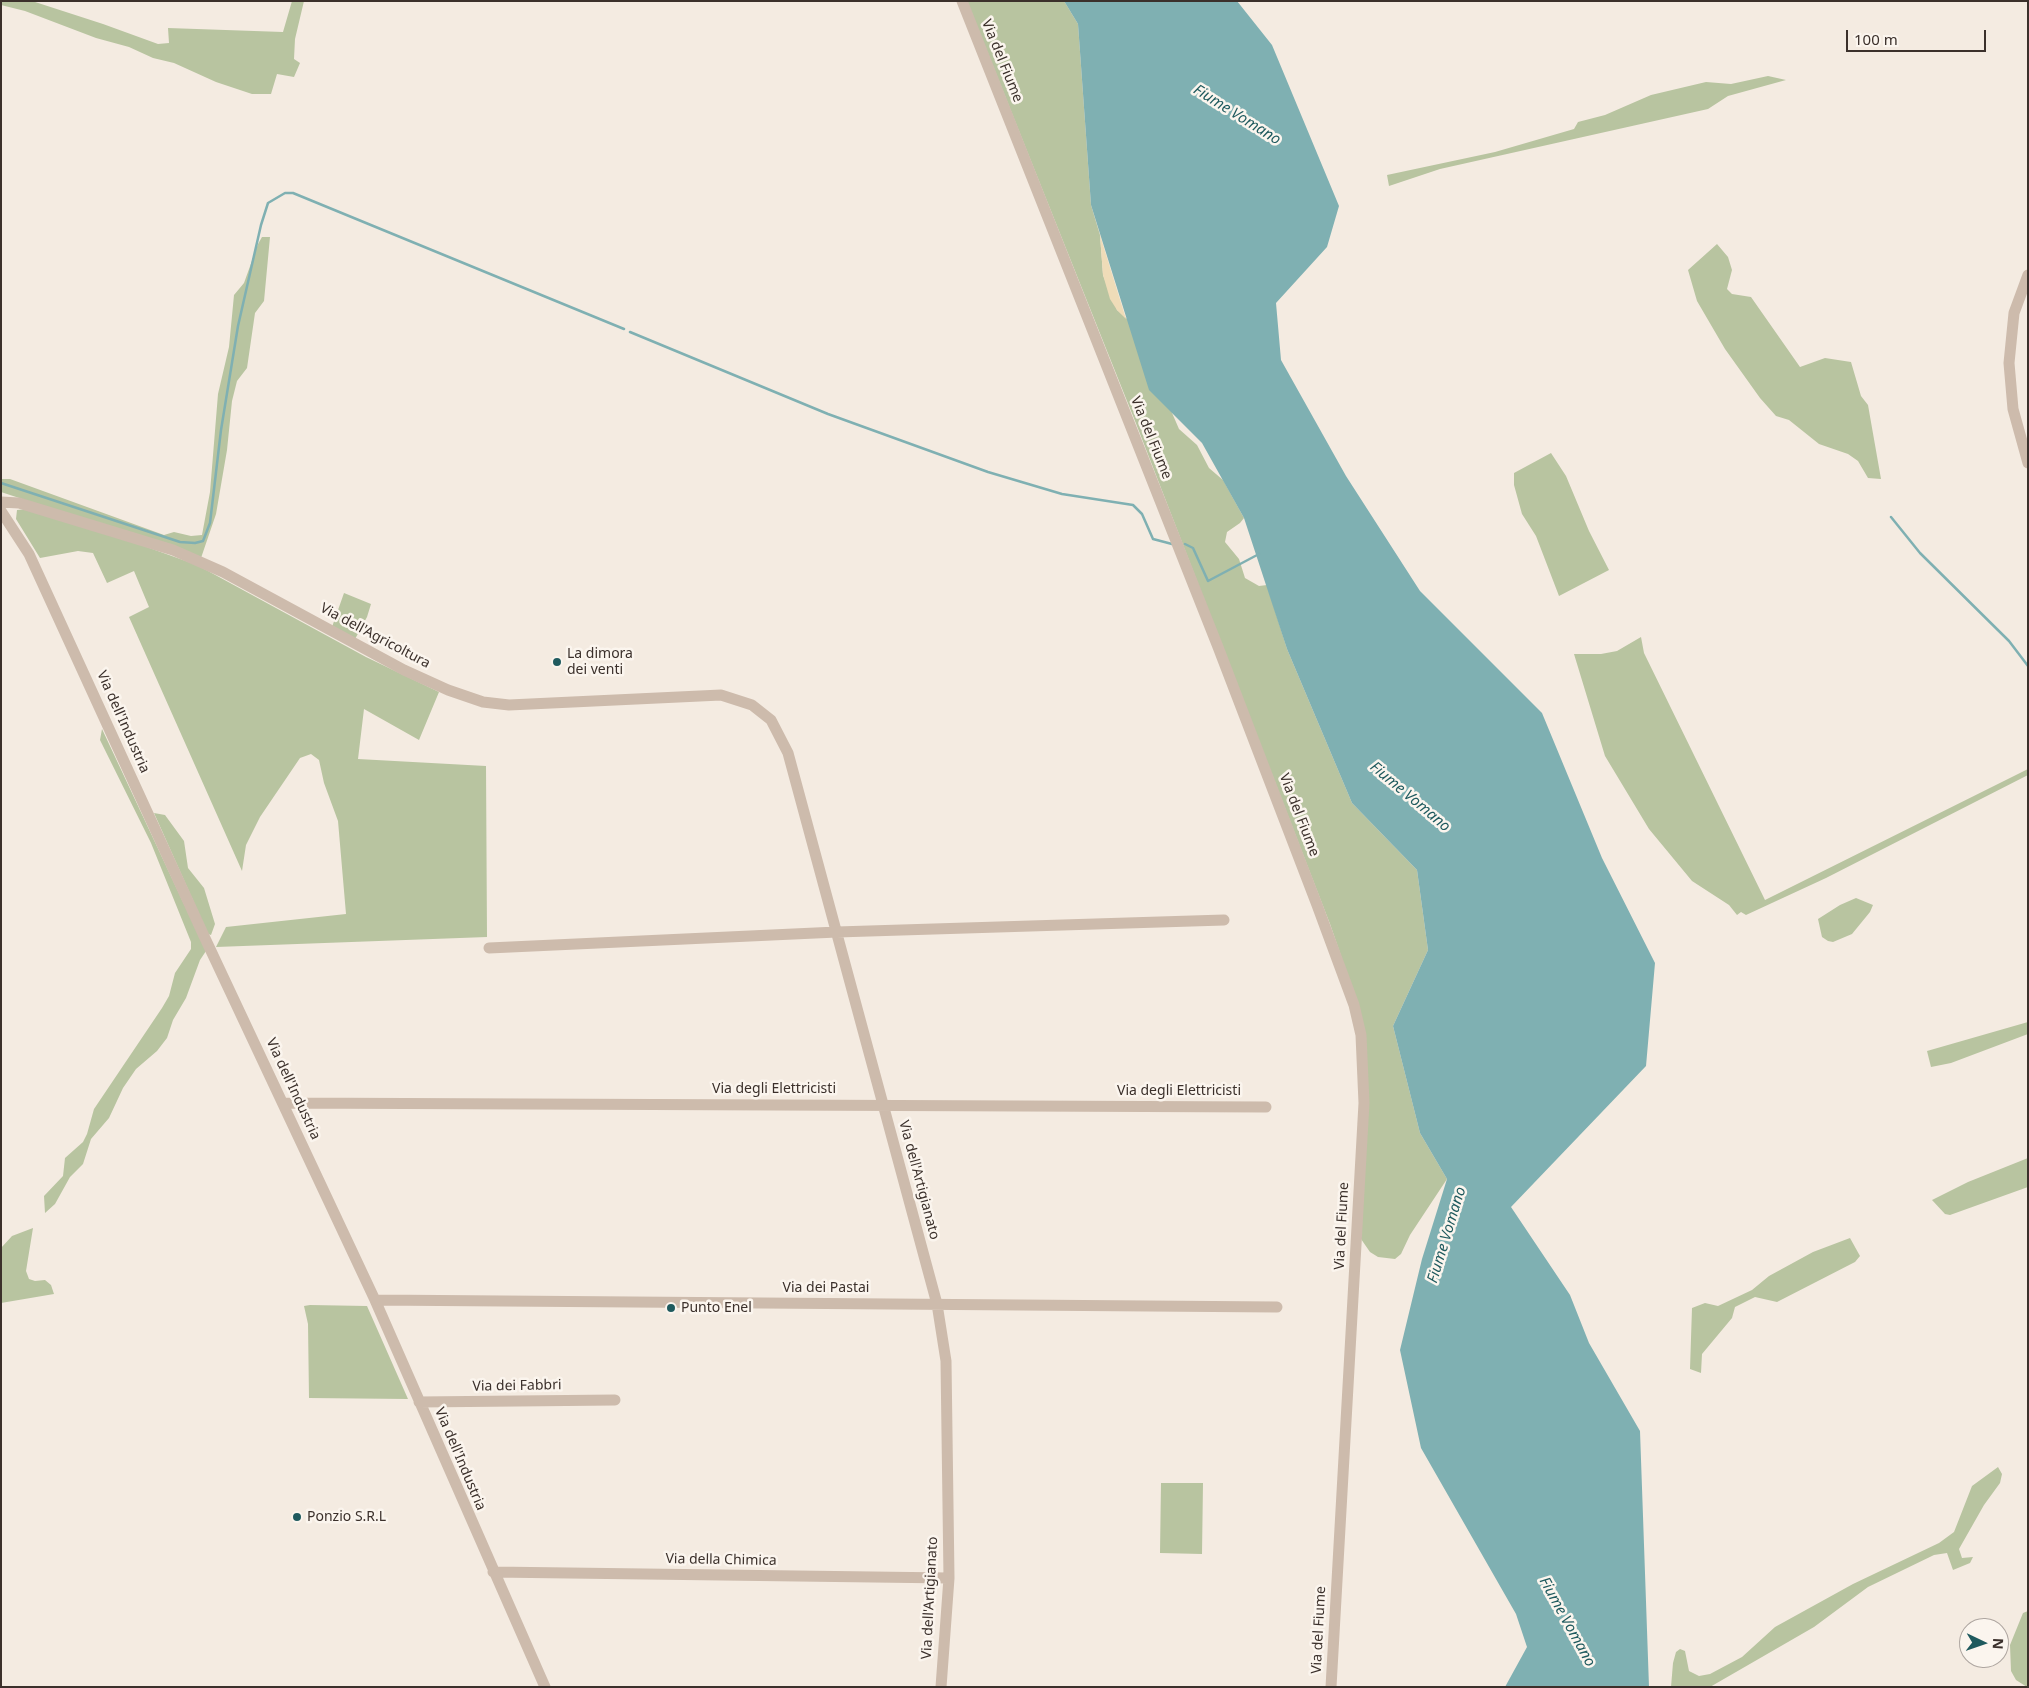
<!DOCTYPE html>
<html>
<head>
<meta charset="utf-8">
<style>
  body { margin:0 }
  #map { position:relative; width:2029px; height:1688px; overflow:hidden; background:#f4ebe1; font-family:"Noto Sans",sans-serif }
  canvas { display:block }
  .frame { position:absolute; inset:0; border:2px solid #3b302b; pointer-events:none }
  .north { position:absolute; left:1959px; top:1618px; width:50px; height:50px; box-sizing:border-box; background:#fbf5ee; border:1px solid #aea6a0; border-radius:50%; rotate:93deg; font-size:14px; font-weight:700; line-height:20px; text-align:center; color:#3b302b }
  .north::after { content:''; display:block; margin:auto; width:18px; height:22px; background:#1f5a5e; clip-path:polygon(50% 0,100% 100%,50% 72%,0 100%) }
  .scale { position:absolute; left:1846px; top:30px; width:140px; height:22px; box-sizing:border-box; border:2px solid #3b302b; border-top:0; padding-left:6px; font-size:15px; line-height:18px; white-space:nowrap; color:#3b302b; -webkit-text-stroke:4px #fbf5ee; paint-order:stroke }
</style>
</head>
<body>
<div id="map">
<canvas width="2029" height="1688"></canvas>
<div class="frame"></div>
<div class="north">N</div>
<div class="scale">100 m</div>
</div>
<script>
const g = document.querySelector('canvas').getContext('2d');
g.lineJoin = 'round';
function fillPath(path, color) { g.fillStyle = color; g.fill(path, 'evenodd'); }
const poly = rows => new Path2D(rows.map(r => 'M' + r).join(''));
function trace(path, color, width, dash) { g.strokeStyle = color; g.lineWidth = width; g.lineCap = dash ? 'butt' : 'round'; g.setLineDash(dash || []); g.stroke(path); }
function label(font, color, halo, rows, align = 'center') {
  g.font = font + ' "Noto Sans",sans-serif'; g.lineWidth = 5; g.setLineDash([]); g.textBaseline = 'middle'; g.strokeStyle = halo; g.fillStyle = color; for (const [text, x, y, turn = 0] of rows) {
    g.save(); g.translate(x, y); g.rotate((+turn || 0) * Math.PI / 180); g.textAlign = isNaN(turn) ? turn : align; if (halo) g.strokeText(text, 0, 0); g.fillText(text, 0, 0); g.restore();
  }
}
fillPath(poly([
  [1,1,32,1,103,24,158,44,169,43,168,28,283,32,292,1,304,1,295,39,294,59,300,63,294,77,277,74,271,94,252,94,216,82,174,63,153,58,129,47,96,38,25,11,1,5],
  [967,1,1064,1,1078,24,1091,205,1100,235,1103,275,1117,310,1134,325,1179,429,1197,445,1209,468,1223,480,1244,518,1240,523,1227,532,1225,542,1239,559,1245,578,1259,586,1267,585,1287,649,1352,803,1417,870,1428,950,1393,1026,1420,1133,1447,1179,1410,1235,1401,1254,1395,1259,1378,1257,1370,1252,1361,1239,1368,1084,1356,999,1330,924,1135,421],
  [1768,76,1786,80,1728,96,1708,109,1440,169,1389,186,1387,175,1495,152,1574,129,1578,122,1605,115,1651,95,1706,82,1731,84],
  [262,237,270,237,264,301,255,313,247,368,237,381,232,401,227,450,216,514,201,558,1,492,1,479,10,479,164,535,174,532,191,536,202,535,210,492,218,394,229,347,234,295,244,283,258,244],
  [1717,244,1728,257,1732,270,1727,289,1732,294,1751,297,1800,367,1825,358,1851,362,1861,396,1868,405,1881,479,1868,478,1858,461,1848,454,1819,444,1789,420,1776,416,1760,398,1725,349,1697,301,1688,270],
  [1551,453,1566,476,1589,531,1609,570,1559,596,1536,536,1522,514,1514,485,1514,473],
  [27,509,130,541,197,565,366,657,439,692,419,740,364,709,358,759,486,766,487,937,216,947,226,927,346,914,338,821,324,783,319,760,311,754,300,758,260,817,246,845,242,871,129,617,149,607,134,571,107,583,93,553,78,551,40,558,16,519,17,510],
  [344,593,371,604,367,617,354,641,332,627],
  [1641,637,1644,653,1765,900,2028,769,2028,775,1826,878,1746,915,1741,912,1737,915,1729,905,1692,881,1649,829,1605,756,1574,654,1601,654,1617,651],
  [102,729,206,951,200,960,186,998,173,1020,167,1038,157,1051,136,1069,123,1088,109,1118,91,1139,83,1164,70,1177,55,1204,45,1213,44,1196,63,1176,65,1158,83,1142,87,1134,94,1109,162,1008,169,996,175,973,191,949,191,942,151,843,100,740],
  [154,813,165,815,184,841,188,868,204,888,215,924,211,935,208,934],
  [1856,898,1873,905,1870,912,1852,934,1833,942,1828,941,1822,937,1818,919,1840,905],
  [2028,1022,2028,1034,1951,1063,1931,1067,1927,1051],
  [2028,1158,2028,1187,1950,1215,1945,1214,1932,1200,1968,1182],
  [33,1228,26,1271,29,1279,35,1281,45,1280,51,1285,54,1294,1,1303,1,1248,12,1236],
  [1850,1238,1860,1256,1855,1262,1777,1302,1755,1297,1735,1307,1732,1318,1702,1354,1701,1373,1690,1369,1692,1308,1705,1303,1718,1306,1752,1290,1769,1276,1813,1252],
  [310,1305,367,1306,408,1399,309,1398,308,1324,304,1306],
  [1998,1467,2002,1474,2000,1483,1984,1505,1959,1549,1962,1558,1973,1557,1970,1563,1953,1570,1947,1553,1934,1555,1868,1587,1814,1627,1710,1687,1671,1687,1673,1663,1676,1652,1680,1649,1685,1651,1689,1671,1699,1676,1710,1674,1742,1657,1775,1627,1853,1584,1939,1543,1954,1532,1972,1486],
  [1161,1483,1203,1483,1202,1554,1160,1553],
  [2028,1611,2028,1687,2027,1687,2016,1680,2011,1671,2010,1645,2023,1613]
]), '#b8c4a0');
fillPath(poly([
  [1100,235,1126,319,1117,310,1110,299,1103,275]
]), '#efdcb8');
fillPath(poly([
  [1064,1,1237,1,1272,45,1339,206,1327,247,1276,303,1281,360,1346,476,1420,591,1542,713,1602,858,1655,963,1646,1066,1511,1207,1570,1295,1589,1343,1640,1431,1649,1687,1505,1687,1527,1647,1516,1614,1421,1448,1400,1350,1422,1259,1447,1179,1420,1133,1393,1026,1428,950,1417,870,1352,803,1287,649,1244,518,1202,443,1149,390,1091,205,1078,24]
]), '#7fb0b2');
trace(poly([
  [630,332,828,414,988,472,1062,494,1133,505,1142,514,1153,539,1172,544],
  [1,483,180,542,195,543,203,541,210,523,221,430,238,326,261,225,268,203,285,193,293,193,624,329],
  [1891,517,1920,553,2009,641,2028,666],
  [1185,544,1193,548,1208,581,1259,554]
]), '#7fb0b2', 2.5);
trace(poly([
  [962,1,1218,647,1317,905,1354,1005,1361,1035,1364,1103,1331,1687],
  [2028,275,2014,313,2009,363,2013,409,2028,463],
  [1,502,19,503,173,550,223,572,404,670,448,690,483,702,509,705,721,695,752,705,771,720,788,753,937,1304,946,1361,949,1578,941,1687],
  [1,511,29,554,204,936,375,1300,545,1687],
  [489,948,837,932,1224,920],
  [283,1103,1266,1107],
  [375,1300,1277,1307],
  [419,1402,615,1400],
  [493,1572,949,1578]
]), '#cdbbac', 11);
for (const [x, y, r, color] of [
  [557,662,5,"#1f5a5e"],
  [671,1308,5,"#1f5a5e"],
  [297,1517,5,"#1f5a5e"]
]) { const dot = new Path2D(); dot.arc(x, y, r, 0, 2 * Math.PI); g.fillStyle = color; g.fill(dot); trace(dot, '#fbf5ee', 2); }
label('14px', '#3b302b', '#fbf5ee', [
  ["Via del Fiume",1002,61,68],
  ["Via del Fiume",1151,438,68],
  ["Via dell'Agricoltura",375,636,28],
  ["Via dell'Industria",123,722,66],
  ["Via del Fiume",1299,815,69],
  ["Via dell'Industria",293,1089,65],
  ["Via degli Elettricisti",774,1089],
  ["Via degli Elettricisti",1179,1091],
  ["Via dell'Artigianato",919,1180,75],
  ["Via del Fiume",1342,1226,-87],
  ["Via dei Pastai",826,1288],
  ["Via dei Fabbri",517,1386,-1],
  ["Via dell'Industria",460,1459,67],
  ["Via della Chimica",721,1560,1],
  ["Via dell'Artigianato",930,1598,-87],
  ["Via del Fiume",1319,1630,-87]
]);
label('14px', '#3b302b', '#fbf5ee', [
  ["La dimora",567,654],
  ["dei venti",567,670],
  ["Punto Enel",681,1308],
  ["Ponzio S.R.L",307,1517]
], 'left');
label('italic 15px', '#1f5a5e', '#fbf5ee', [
  ["Fiume Vomano",1237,115,32],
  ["Fiume Vomano",1410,797,40],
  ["Fiume Vomano",1447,1235,-73],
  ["Fiume Vomano",1567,1622,61]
]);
</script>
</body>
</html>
